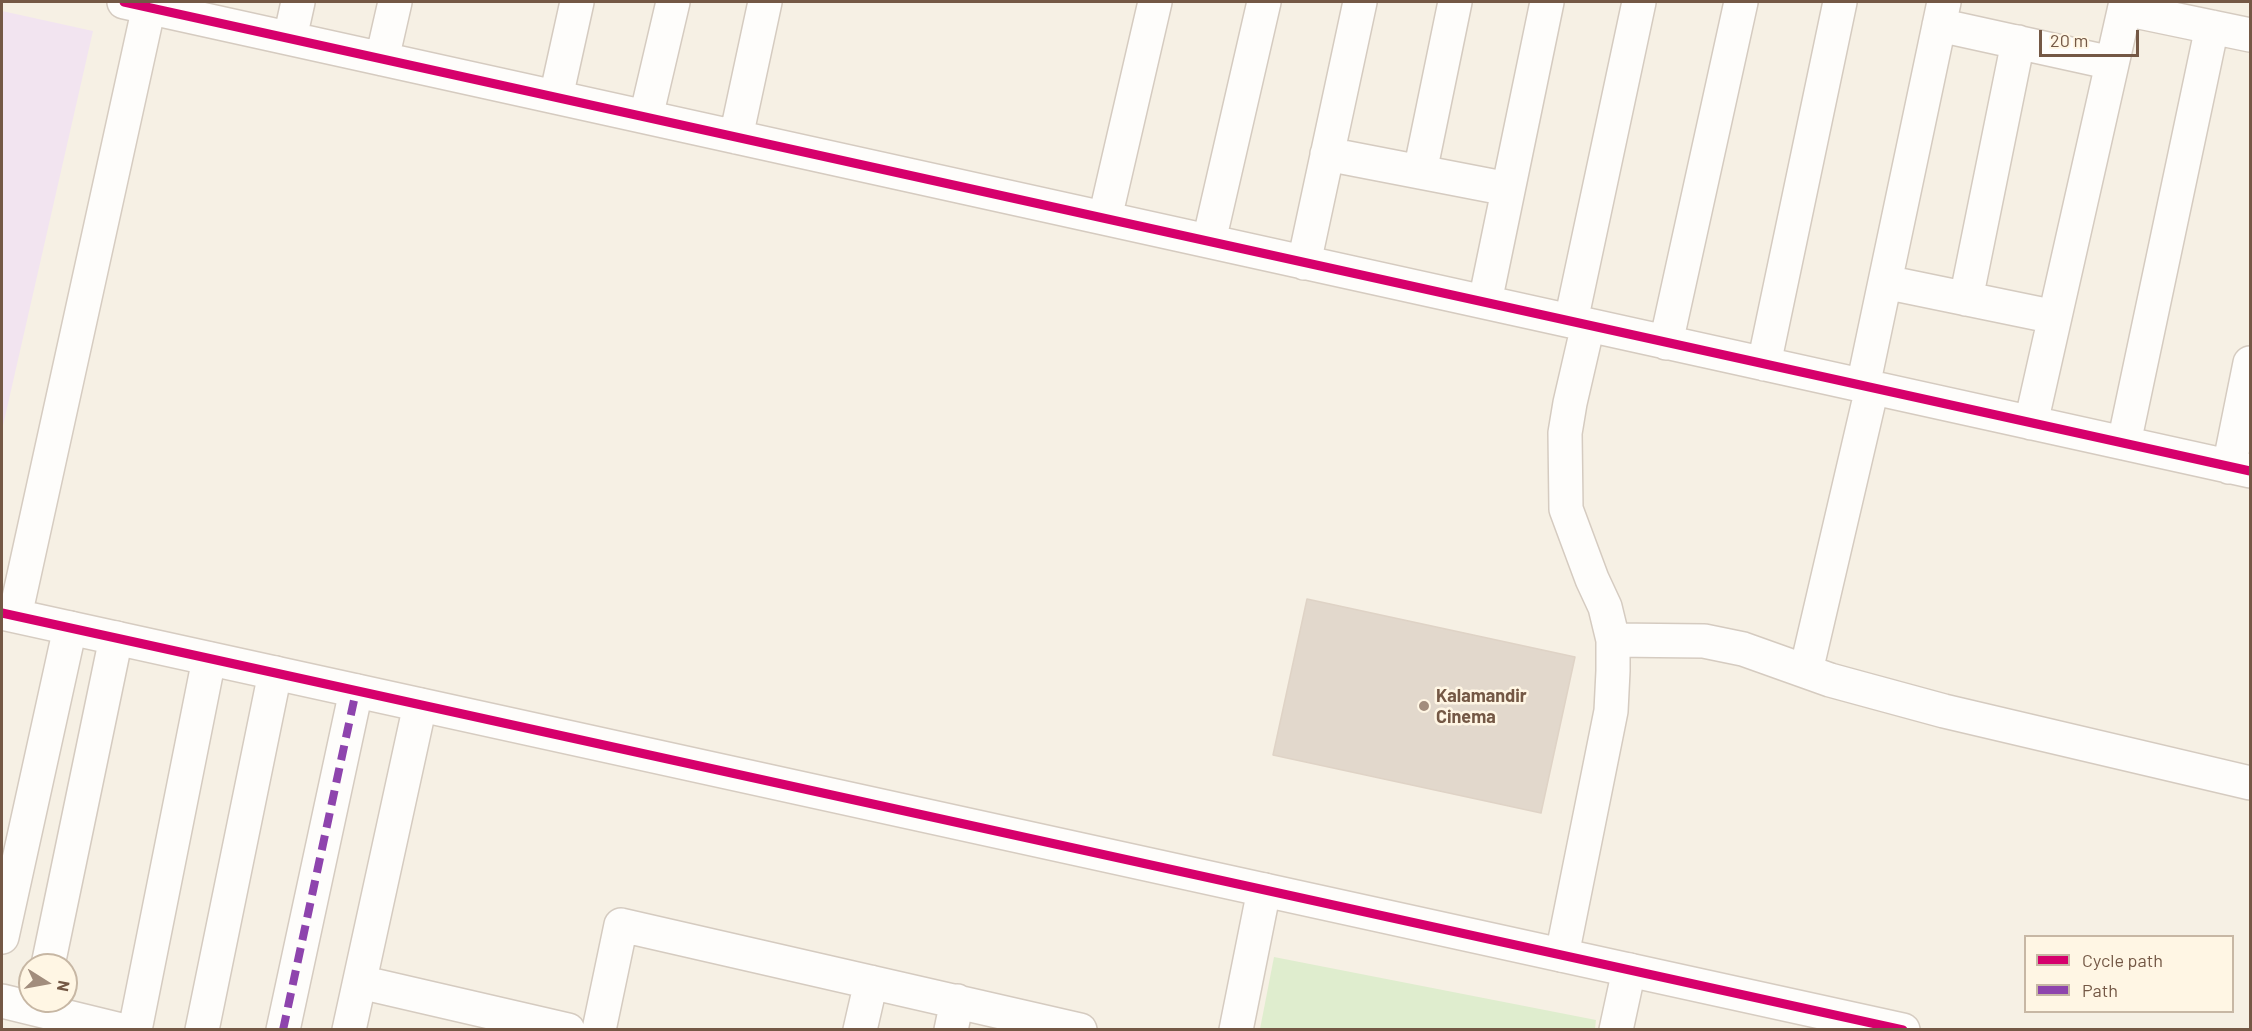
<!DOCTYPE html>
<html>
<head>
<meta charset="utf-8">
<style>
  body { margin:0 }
  #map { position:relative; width:2252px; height:1031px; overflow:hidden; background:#f6f0e4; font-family:Barlow,sans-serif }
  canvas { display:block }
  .frame { position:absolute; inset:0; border:3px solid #745845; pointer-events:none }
  .legend { position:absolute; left:2024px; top:935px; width:210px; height:78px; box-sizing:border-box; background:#fff6e4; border:2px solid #c7b7a4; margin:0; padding:8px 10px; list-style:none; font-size:18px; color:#745845 }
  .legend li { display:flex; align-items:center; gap:12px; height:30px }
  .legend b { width:30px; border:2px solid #c7b7a4 }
  .north { position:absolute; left:18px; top:953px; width:60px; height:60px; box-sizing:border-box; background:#fff6e4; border:2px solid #c7b7a4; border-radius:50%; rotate:101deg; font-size:16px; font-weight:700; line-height:24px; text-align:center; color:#745845 }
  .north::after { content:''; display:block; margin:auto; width:21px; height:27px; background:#a28d7d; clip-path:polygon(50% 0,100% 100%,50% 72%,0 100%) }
  .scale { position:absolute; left:2039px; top:30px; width:100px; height:27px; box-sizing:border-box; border:3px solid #745845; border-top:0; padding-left:8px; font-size:18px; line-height:21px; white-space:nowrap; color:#745845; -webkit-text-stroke:4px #fff6e4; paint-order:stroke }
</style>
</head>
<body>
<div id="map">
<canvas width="2252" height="1031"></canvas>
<div class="frame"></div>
<ul class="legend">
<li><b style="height:8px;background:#d6006c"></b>Cycle path</li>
<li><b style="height:8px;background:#8e44ad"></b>Path</li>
</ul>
<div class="north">N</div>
<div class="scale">20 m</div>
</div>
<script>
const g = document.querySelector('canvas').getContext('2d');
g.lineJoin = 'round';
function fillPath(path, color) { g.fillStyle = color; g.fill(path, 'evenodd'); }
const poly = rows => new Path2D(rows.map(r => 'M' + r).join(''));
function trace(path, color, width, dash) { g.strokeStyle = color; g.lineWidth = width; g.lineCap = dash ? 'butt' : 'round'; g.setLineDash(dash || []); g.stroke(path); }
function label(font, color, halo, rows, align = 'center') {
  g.font = font + ' Barlow,sans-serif'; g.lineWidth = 5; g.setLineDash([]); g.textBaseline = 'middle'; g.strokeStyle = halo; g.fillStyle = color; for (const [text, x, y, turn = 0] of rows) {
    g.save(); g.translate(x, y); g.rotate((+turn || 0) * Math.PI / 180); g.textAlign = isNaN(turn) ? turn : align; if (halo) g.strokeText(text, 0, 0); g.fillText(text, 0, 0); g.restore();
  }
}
fillPath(poly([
  [2,11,93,31,2,430]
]), '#f2e4f0');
fillPath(poly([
  [1274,957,1596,1020,1595,1029,1260,1029]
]), '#dfedce');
const building = poly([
  [1307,599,1575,657,1541,813,1273,755,1307,599]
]);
fillPath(building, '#e2d8cc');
trace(building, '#dfd3c6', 1.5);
const street = poly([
  [124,2,2250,471],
  [2125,9,2250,35],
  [1939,25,2112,63],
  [290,38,298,2],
  [382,59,395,2],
  [556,97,577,2],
  [646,117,673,2],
  [736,137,765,2],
  [1327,154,1508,189],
  [1420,172,1455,2],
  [1105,218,1155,2],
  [1209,241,1264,2],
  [1304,263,1360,2],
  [1885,282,2055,317],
  [1966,299,2018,42],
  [1485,302,1547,2],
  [1571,321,1639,2],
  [1666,343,1741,2],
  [1764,364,1840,2],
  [1863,386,1944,2],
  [2031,423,2126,2],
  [2124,443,2212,27],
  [2229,467,2250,363],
  [1613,640,1704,641,1743,649,1830,680,1944,711,2250,783],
  [1806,671,1872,388],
  [2,937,70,628],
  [1562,955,1611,711,1613,671,1613,640,1605,607,1592,579,1566,509,1565,433,1570,403,1588,325],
  [48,965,116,638],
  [360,982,568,1030],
  [2,1001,121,1030],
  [135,1030,209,659],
  [202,1030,275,673],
  [283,1030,356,691],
  [349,1030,420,705],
  [599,1030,621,925,1080,1030],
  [860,1030,871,982],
  [951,1030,957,1001],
  [1236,1030,1264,890],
  [1616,1030,1629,970]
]);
const secondary = poly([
  [2,613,1903,1030],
  [15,616,150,2]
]);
trace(street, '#d5cbc0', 36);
trace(secondary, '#d6ccc1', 36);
trace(street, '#fefdfb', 33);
trace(secondary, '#fefdfb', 33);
trace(poly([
  [283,1030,356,691]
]), '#8e44ad', 8, [15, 8]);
trace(poly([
  [124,2,2250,471],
  [2,613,1903,1030]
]), '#d6006c', 9);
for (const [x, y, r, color] of [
  [1424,706,6,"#a28d7d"]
]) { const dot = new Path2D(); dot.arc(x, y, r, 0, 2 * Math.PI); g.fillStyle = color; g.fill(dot); trace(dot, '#fff6e4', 2); }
label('bold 18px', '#745845', '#fff6e4', [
  ["Kalamandir",1436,696],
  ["Cinema",1436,717]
], 'left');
</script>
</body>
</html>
